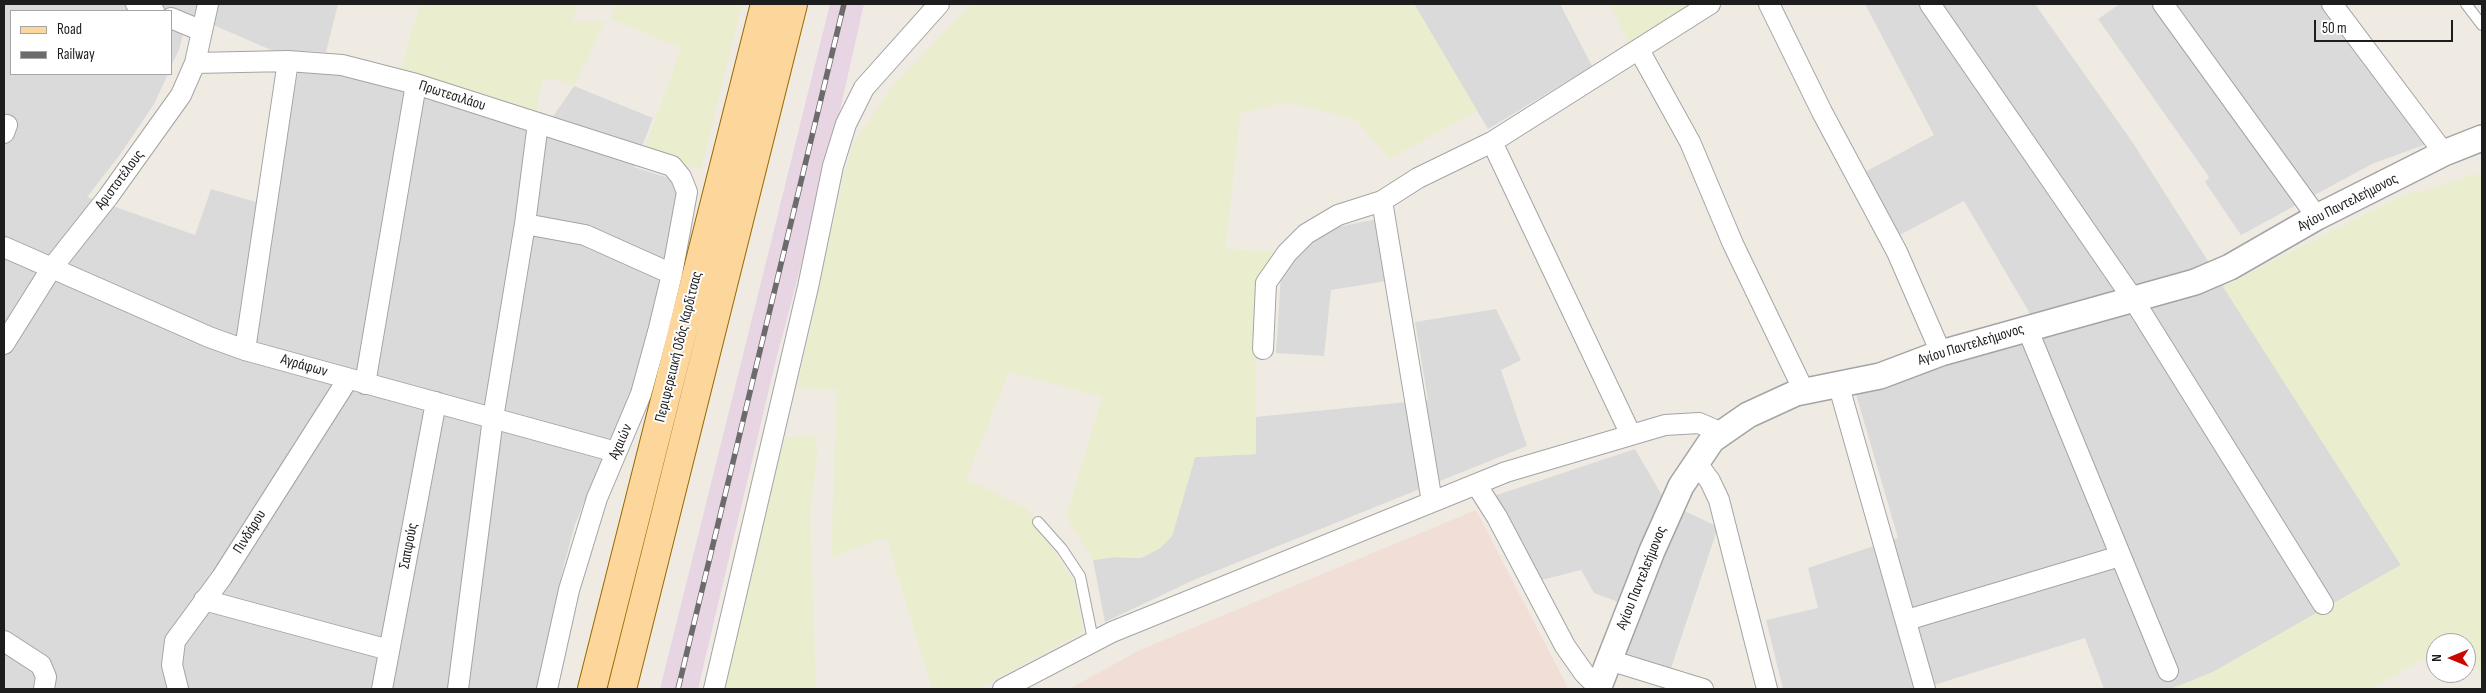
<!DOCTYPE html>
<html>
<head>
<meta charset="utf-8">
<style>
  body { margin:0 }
  #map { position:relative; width:2486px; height:693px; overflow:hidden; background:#efebe3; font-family:"Sofia Sans Condensed",sans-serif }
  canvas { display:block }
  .frame { position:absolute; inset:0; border:5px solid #1d1d1d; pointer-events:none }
  .legend { position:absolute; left:10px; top:10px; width:162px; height:65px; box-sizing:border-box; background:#fff; border:1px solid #a5a5a5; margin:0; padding:6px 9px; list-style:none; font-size:15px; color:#1d1d1d }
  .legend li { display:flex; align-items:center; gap:10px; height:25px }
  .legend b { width:25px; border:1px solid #a5a5a5 }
  .north { position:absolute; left:2426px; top:633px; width:50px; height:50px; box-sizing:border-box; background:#fff; border:1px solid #a5a5a5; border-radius:50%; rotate:270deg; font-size:14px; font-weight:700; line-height:20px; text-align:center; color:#1d1d1d }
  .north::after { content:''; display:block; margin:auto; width:18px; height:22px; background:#cb0800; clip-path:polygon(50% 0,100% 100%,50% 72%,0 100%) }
  .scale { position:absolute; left:2314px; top:20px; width:139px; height:22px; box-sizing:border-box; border:2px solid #1d1d1d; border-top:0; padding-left:6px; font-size:15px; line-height:18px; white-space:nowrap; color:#1d1d1d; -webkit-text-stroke:4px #fff; paint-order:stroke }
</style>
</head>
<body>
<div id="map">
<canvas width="2486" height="693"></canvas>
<div class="frame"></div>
<ul class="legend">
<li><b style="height:6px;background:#fcd69a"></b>Road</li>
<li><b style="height:6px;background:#6b6b6b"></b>Railway</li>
</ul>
<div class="north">N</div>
<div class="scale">50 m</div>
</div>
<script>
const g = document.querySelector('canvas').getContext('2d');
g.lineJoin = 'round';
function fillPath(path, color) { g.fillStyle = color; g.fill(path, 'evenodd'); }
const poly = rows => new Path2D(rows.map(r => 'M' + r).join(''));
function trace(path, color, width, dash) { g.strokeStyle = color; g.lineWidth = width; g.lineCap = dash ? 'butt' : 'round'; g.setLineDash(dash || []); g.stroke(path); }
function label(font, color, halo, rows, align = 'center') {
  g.font = font + ' "Sofia Sans Condensed",sans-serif'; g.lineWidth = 4; g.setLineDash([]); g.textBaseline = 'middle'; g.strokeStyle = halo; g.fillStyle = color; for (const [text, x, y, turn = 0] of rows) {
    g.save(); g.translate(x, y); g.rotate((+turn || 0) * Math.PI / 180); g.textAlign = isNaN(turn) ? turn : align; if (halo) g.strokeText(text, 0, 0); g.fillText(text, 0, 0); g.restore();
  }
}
fillPath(poly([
  [4,4,338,4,326,52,271,50,188,14,179,50,171,66,171,11,11,11,11,74,168,74,154,104,119,156,87,197,195,235,211,189,277,208,296,79,299,72,325,68,543,131,574,86,653,118,634,167,684,183,661,290,631,392,575,524,563,568,540,689,4,689],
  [1414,4,1560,4,1592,66,1488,129],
  [1865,4,2035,4,2133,143,2401,565,2213,672,2171,689,2104,689,2085,638,1921,689,1783,689,1766,620,1818,608,1808,568,1898,538,1856,394,2043,336,1964,201,1898,236,1865,172,1934,135],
  [2120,4,2324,4,2429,143,2372,164,2241,235,2205,182,2209,177,2098,19],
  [1377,219,1386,281,1331,290,1324,356,1276,353,1281,275,1323,230],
  [1496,309,1521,360,1501,370,1527,446,1196,579,1105,622,1093,560,1114,557,1141,558,1160,548,1172,536,1195,457,1256,454,1255,417,1428,400,1415,322],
  [1635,449,1666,502,1718,527,1669,674,1624,660,1640,610,1594,593,1581,570,1538,581,1506,513,1494,496]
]), '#dbdada');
fillPath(poly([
  [830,4,864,4,829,159,775,364,698,689,660,689]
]), '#e8d5e3');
fillPath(poly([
  [1476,510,1567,686,1566,689,1069,689,1140,650]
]), '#f1ded6');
fillPath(poly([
  [420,4,578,4,572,21,605,21,574,86,558,80,544,79,539,92,537,111,401,69],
  [615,4,742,4,701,170,644,151,681,48,611,19],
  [971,4,1414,4,1477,111,1389,159,1356,120,1288,102,1241,113,1225,249,1279,252,1256,347,1256,454,1195,457,1172,536,1160,548,1141,558,1114,557,1093,560,1066,517,1102,397,1009,372,966,479,1027,509,1074,582,1083,632,978,689,932,689,886,537,831,558,837,390,797,388,843,178,854,142,892,87],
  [1610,4,1695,4,1631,47],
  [2482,172,2482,670,2479,672,2465,635,2451,643,2436,643,2436,652,2370,689,2171,689,2213,672,2401,565,2223,287,2405,194,2424,191],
  [813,436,818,449,810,511,816,689,725,689,750,569,785,437]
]), '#eaeece');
const service = poly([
  [2466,4,2482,25],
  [1038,522,1062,549,1080,576,1093,640]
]);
const minor = poly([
  [136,4,154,11],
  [1769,4,1822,112,1897,252,1941,353],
  [1930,4,2133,299,2323,604],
  [2163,4,2317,217],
  [2332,4,2444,153],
  [171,18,202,31],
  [1639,50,1690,142,1733,244,1804,391],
  [195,63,288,61,342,65,416,84,672,166,681,177,687,192,672,274,658,332,641,394,597,498,569,590,547,689],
  [4,133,7,125],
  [1492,142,1631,435],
  [1382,201,1432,502],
  [525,224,585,235,672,274],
  [4,247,209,337,245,350,616,452],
  [2027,328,2168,671],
  [4,344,51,269,108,197,181,95,195,63,208,4],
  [1263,349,1266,283,1287,253,1306,234,1338,215,1382,201,1418,178,1492,142,1710,4],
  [245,350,288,61],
  [1838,383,1925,689],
  [365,384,416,84],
  [1696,462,1710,481,1719,500,1767,689],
  [1476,484,1497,517,1565,646,1584,673,1598,687],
  [204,600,389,650],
  [1907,620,2120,556],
  [4,641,41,665,46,677,44,689],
  [1609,660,1703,689],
  [178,689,172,665,175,641,222,577,348,379],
  [382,689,436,402],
  [458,689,493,418,525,224,538,123],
  [714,689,808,287,833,166,846,124,864,88,939,4],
  [1003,689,1112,632,1506,472,1665,425,1699,423,1722,433]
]);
const tertiary = poly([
  [1598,689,1652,551,1681,486,1712,440,1748,415,1796,393,1880,376,1941,353,2195,282,2230,267,2317,217,2444,153,2482,138]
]);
const primary = poly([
  [592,689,765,4],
  [622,689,793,4]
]);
trace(service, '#a4a4a4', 12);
trace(minor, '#a4a4a4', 22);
trace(tertiary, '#a4a4a4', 28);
trace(primary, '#976a00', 30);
trace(service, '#fff', 10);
trace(minor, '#fff', 20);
trace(tertiary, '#fff', 25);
trace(primary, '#fcd69a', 28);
const rail = poly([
  [678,689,844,4]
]);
trace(rail, '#6b6b6b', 5.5);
trace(rail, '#fff', 4, [11]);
label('15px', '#1d1d1d', '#fff', [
  ["Πρωτεσιλάου",452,96,18],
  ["Αριστοτέλους",120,180,-53],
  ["Αγίου Παντελεήμονος",2348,203,-27],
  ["Αγίου Παντελεήμονος",1971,345,-17],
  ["Περιφερειακή Οδός Καρδίτσας",679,347,-76],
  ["Αγράφων",304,366,16],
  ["Αχαιών",621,442,-66],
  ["Πινδάρου",250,532,-58],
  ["Σαπφούς",409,546,-79],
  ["Αγίου Παντελεήμονος",1642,578,-68]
]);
</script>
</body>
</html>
